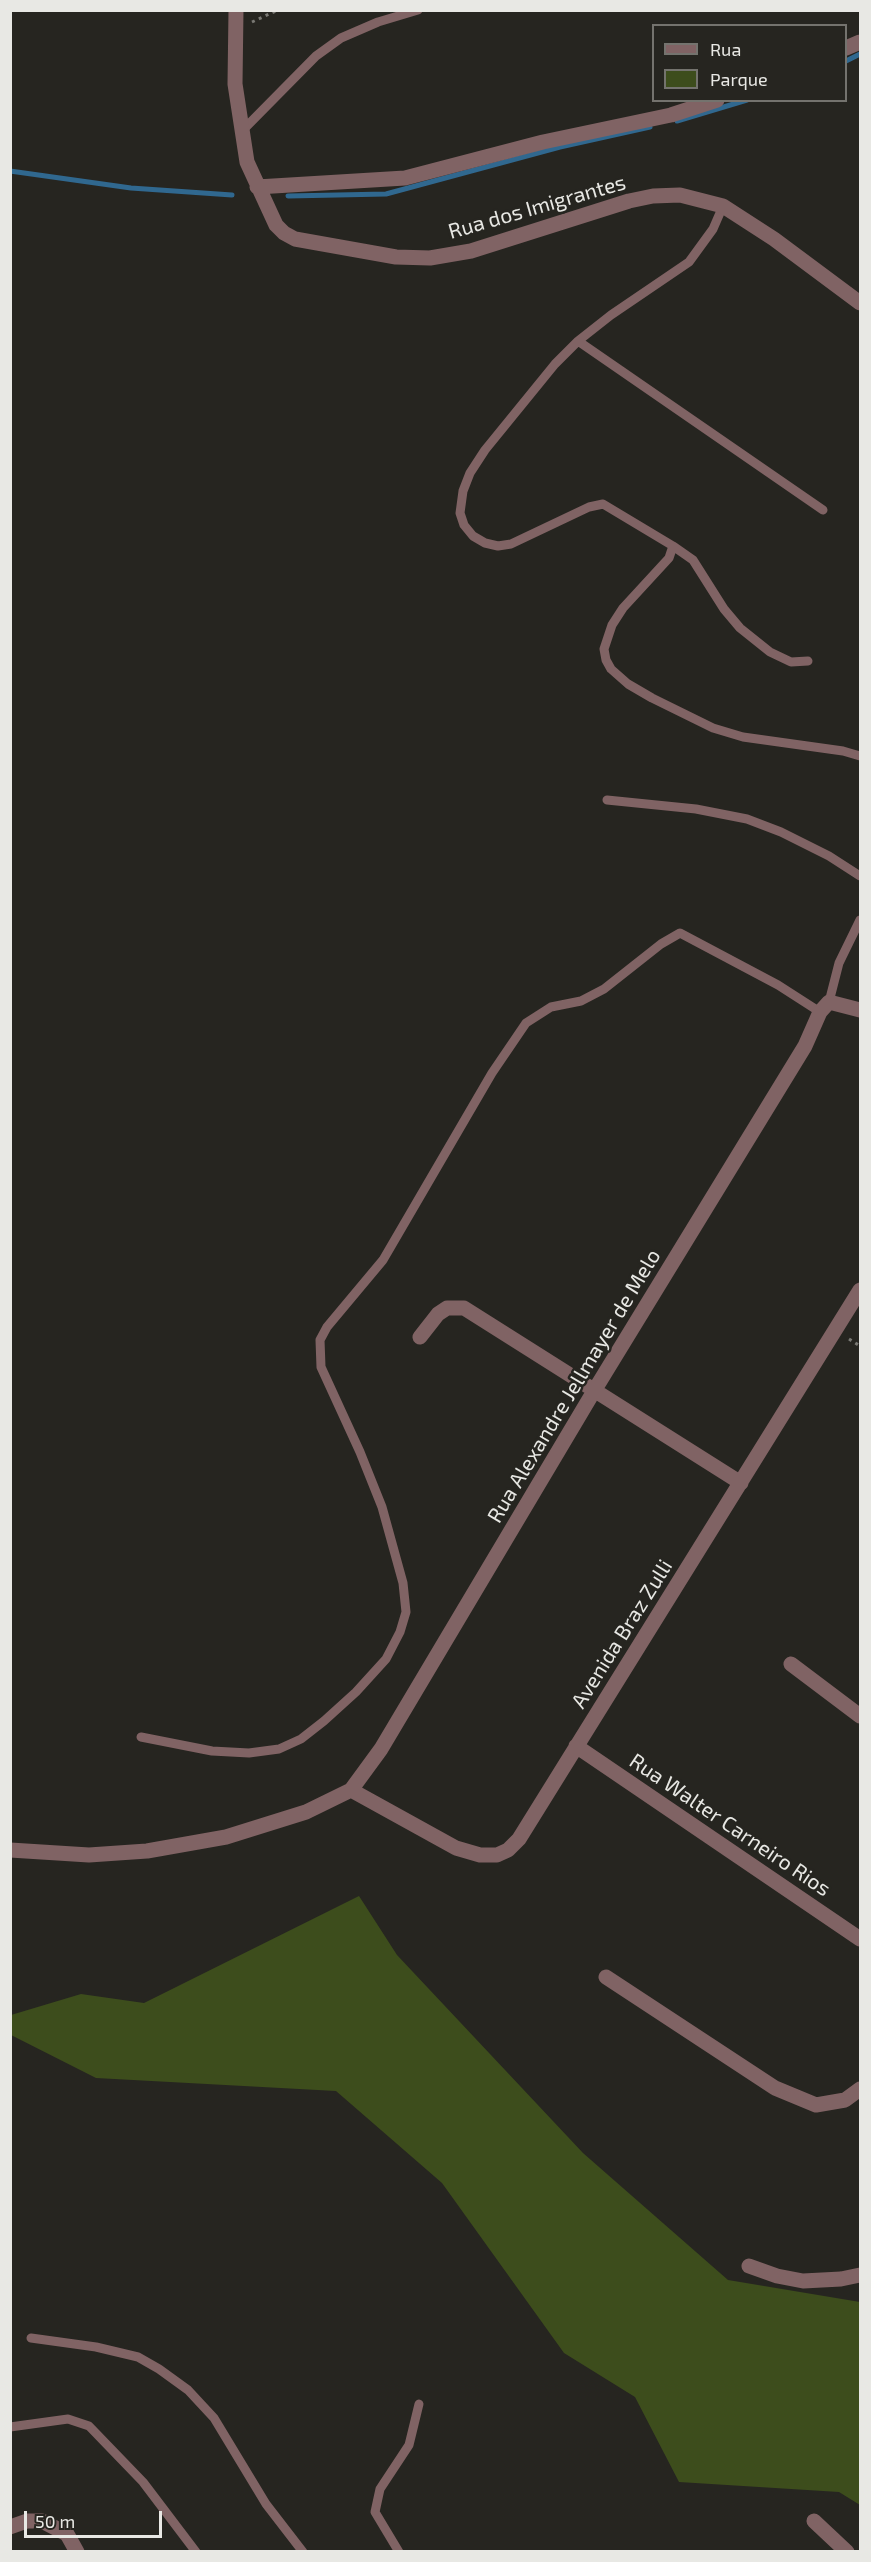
<!DOCTYPE html>
<html>
<head>
<meta charset="utf-8">
<style>
  body { margin:0 }
  #map { position:relative; width:871px; height:2562px; overflow:hidden; background:#262520; font-family:"Exo 2",sans-serif }
  canvas { display:block }
  .frame { position:absolute; inset:0; border:12px solid #e8e8e4; pointer-events:none }
  .legend { position:absolute; left:652px; top:24px; width:195px; height:78px; box-sizing:border-box; background:#262520; border:2px solid #74736e; margin:0; padding:8px 10px; list-style:none; font-size:18px; color:#e8e8e4 }
  .legend li { display:flex; align-items:center; gap:12px; height:30px }
  .legend b { width:30px; border:2px solid #74736e }
  .scale { position:absolute; left:24px; top:2511px; width:138px; height:27px; box-sizing:border-box; border:3px solid #e8e8e4; border-top:0; padding-left:8px; font-size:18px; line-height:21px; white-space:nowrap; color:#e8e8e4; -webkit-text-stroke:4px #262520; paint-order:stroke }
</style>
</head>
<body>
<div id="map">
<canvas width="871" height="2562"></canvas>
<div class="frame"></div>
<ul class="legend">
<li><b style="height:8px;background:#806364"></b>Rua</li>
<li><b style="height:16px;background:#3d4d1c"></b>Parque</li>
</ul>
<div class="scale">50 m</div>
</div>
<script>
const g = document.querySelector('canvas').getContext('2d');
g.lineJoin = 'round';
function fillPath(path, color) { g.fillStyle = color; g.fill(path, 'evenodd'); }
const poly = rows => new Path2D(rows.map(r => 'M' + r).join(''));
function trace(path, color, width, dash) { g.strokeStyle = color; g.lineWidth = width; g.lineCap = dash ? 'butt' : 'round'; g.setLineDash(dash || []); g.stroke(path); }
function label(font, color, halo, rows, align = 'center') {
  g.font = font + ' "Exo 2",sans-serif'; g.lineWidth = 5; g.setLineDash([]); g.textBaseline = 'middle'; g.strokeStyle = halo; g.fillStyle = color; for (const [text, x, y, turn = 0] of rows) {
    g.save(); g.translate(x, y); g.rotate((+turn || 0) * Math.PI / 180); g.textAlign = isNaN(turn) ? turn : align; if (halo) g.strokeText(text, 0, 0); g.fillText(text, 0, 0); g.restore();
  }
}
fillPath(poly([
  [359,1896,397,1955,583,2153,728,2280,860,2302,860,2505,839,2492,679,2482,635,2397,564,2353,442,2183,336,2091,96,2078,11,2035,11,2015,81,1994,144,2003]
]), '#3d4d1c');
trace(poly([
  [846,61,860,54],
  [677,121,747,100],
  [10,171,131,188,232,195],
  [288,196,386,194,560,147,650,127]
]), '#30688f', 5);
trace(poly([
  [252,22,278,10],
  [849,1339,860,1346]
]), '#7a7974', 3, [3, 4.5]);
trace(poly([
  [241,132,316,56,341,38,378,22,418,10],
  [723,206,713,229,689,262,611,315,578,341,555,364,485,450,470,473,463,491,460,513,464,525,473,536,485,543,498,546,511,544,589,507,603,504,673,546,693,560,724,609,740,628,770,652,791,662,808,661],
  [578,341,823,510],
  [673,546,669,558,623,608,612,625,604,649,606,660,611,669,628,684,652,698,713,728,743,737,843,751,860,756],
  [607,800,696,809,747,819,781,832,829,856,860,876],
  [829,1002,839,963,860,920],
  [141,1737,212,1751,249,1753,279,1749,301,1739,324,1721,356,1692,386,1659,400,1632,406,1612,403,1583,382,1507,360,1452,321,1367,320,1340,327,1327,383,1260,492,1073,526,1023,551,1007,581,1001,604,989,661,944,680,933,778,985,820,1012],
  [31,2338,96,2347,138,2357,159,2369,188,2390,214,2418,266,2504,303,2552],
  [10,2427,68,2419,89,2426,143,2482,196,2552],
  [399,2552,375,2512,380,2489,409,2445,419,2404]
]), '#806364', 9);
trace(poly([
  [236,10,235,84,247,162,276,225,284,233,295,239,396,257,430,258,471,251,629,201,653,196,680,195,723,206,774,239,860,303],
  [846,48,860,42],
  [257,187,405,178,543,142,671,115,717,100],
  [420,1337,438,1314,447,1308,464,1308,741,1483],
  [791,1664,860,1716],
  [576,1746,860,1939],
  [351,1790,456,1848,480,1855,497,1855,508,1850,519,1839,860,1290],
  [10,1850,89,1855,147,1851,226,1837,306,1812,351,1790,381,1749,594,1391,805,1046,820,1012,829,1002,860,1010],
  [606,1977,775,2088,816,2105,845,2100,860,2089],
  [749,2266,777,2276,803,2281,841,2279,860,2275],
  [814,2521,847,2552],
  [10,2527,27,2521,42,2521,67,2534,77,2552]
]), '#806364', 15);
label('21px', '#e8e8e4', '#262520', [
  ["Rua dos Imigrantes",537,207,-16],
  ["Rua Alexandre Jellmayer de Melo",574,1386,-59],
  ["Avenida Braz Zulli",622,1634,-58],
  ["Rua Walter Carneiro Rios",730,1825,34]
]);
</script>
</body>
</html>
